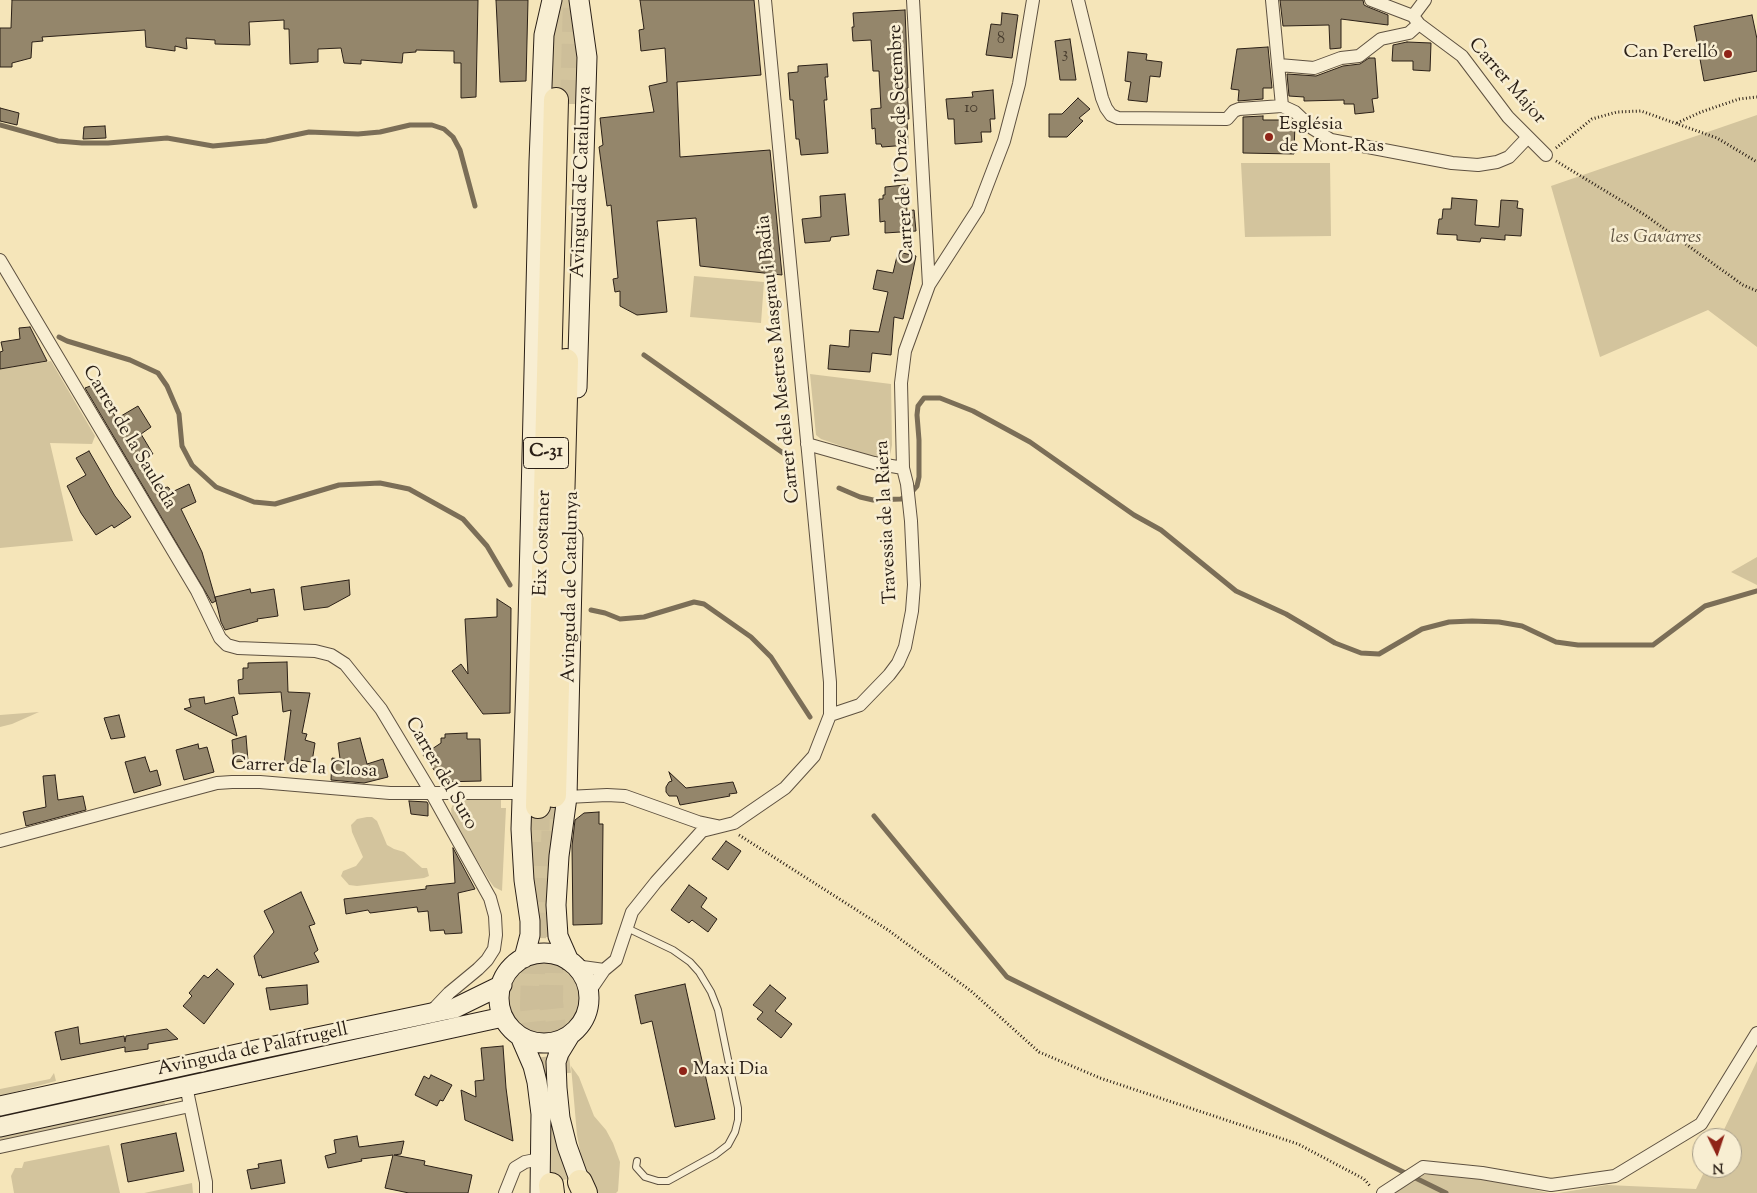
<!DOCTYPE html>
<html>
<head>
<meta charset="utf-8">
<style>
  body { margin:0 }
  #map { position:relative; width:1757px; height:1193px; overflow:hidden; background:#f5e5b9; font-family:"Sorts Mill Goudy",serif }
  canvas { display:block }
  .north { position:absolute; left:1692px; top:1128px; width:50px; height:50px; box-sizing:border-box; background:#f8eed2; border:1px solid #a69c87; border-radius:50%; rotate:176deg; font-size:14px; font-weight:700; line-height:20px; text-align:center; color:#2b2017 }
  .north::after { content:''; display:block; margin:auto; width:18px; height:22px; background:#8f2418; clip-path:polygon(50% 0,100% 100%,50% 72%,0 100%) }
</style>
</head>
<body>
<div id="map">
<canvas width="1757" height="1193"></canvas>
<div class="north">N</div>
</div>
<script>
const g = document.querySelector('canvas').getContext('2d');
g.lineJoin = 'round';
function fillPath(path, color) { g.fillStyle = color; g.fill(path, 'evenodd'); }
const poly = rows => new Path2D(rows.map(r => 'M' + r).join(''));
function trace(path, color, width, dash) { g.strokeStyle = color; g.lineWidth = width; g.lineCap = dash ? 'butt' : 'round'; g.setLineDash(dash || []); g.stroke(path); }
function label(font, color, halo, rows, align = 'center') {
  g.font = font + ' "Sorts Mill Goudy",serif'; g.lineWidth = 5; g.setLineDash([]); g.textBaseline = 'middle'; g.strokeStyle = halo; g.fillStyle = color; for (const [text, x, y, turn = 0] of rows) {
    g.save(); g.translate(x, y); g.rotate((+turn || 0) * Math.PI / 180); g.textAlign = isNaN(turn) ? turn : align; if (halo) g.strokeText(text, 0, 0); g.fillText(text, 0, 0); g.restore();
  }
}
fillPath(poly([
  [561,0,571,0,578,34,579,102,550,102,552,45],
  [1757,115,1757,347,1708,310,1600,357,1551,186],
  [1241,163,1330,163,1331,236,1245,237],
  [694,276,764,282,761,323,690,317],
  [51,361,95,436,92,444,50,443,73,541,0,548,0,369],
  [810,374,891,384,892,445,890,456,887,460,879,459,821,439,816,435],
  [1757,557,1757,585,1731,572],
  [39,712,12,724,0,727,0,715],
  [501,799,501,808,506,808,502,891,494,887,489,880,452,818,451,809,454,802,459,800],
  [531,805,561,806,547,880,546,903,547,929,537,928,538,911,529,872],
  [367,817,372,817,377,821,387,845,394,849,404,852,422,868,427,868,429,876,424,878,357,886,349,885,341,876,343,871,356,866,363,857,352,832,351,825,357,819],
  '508 999a36 36 0 1 1 72 0a36 36 0 1 1-72 0Z',
  [1757,1061,1757,1193,1558,1193,1607,1185,1696,1189,1706,1168,1732,1168,1732,1138,1720,1138],
  [571,1066,579,1077,594,1116,606,1130,613,1143,620,1162,618,1191,616,1193,597,1193,583,1166,577,1135],
  [550,1067,575,1178,544,1183,540,1068],
  [54,1073,56,1081,0,1096,0,1089,50,1079],
  [162,1101,165,1103,165,1106,0,1143,0,1135],
  [109,1145,120,1193,14,1193,11,1176,15,1168,22,1168,24,1162],
  [1422,1175,1467,1175,1549,1193,1396,1193,1400,1182],
  [192,1183,193,1193,144,1193]
]), '#d3c49d');
trace(poly([
  [0,125,58,141,82,143,108,143,167,138,213,146,266,141,309,132,358,134,380,132,410,125,432,125,444,129,453,137,460,150,475,206],
  [59,337,67,341,130,360,158,373,167,386,179,414,182,446,192,465,216,487,254,502,275,504,339,485,380,483,409,489,463,519,487,546,510,585],
  [644,355,783,453],
  [839,488,860,497,873,500,901,499,909,495,917,486,919,477,919,440,917,415,918,406,924,398,940,398,973,411,1030,442,1134,515,1161,530,1236,591,1286,614,1335,643,1361,653,1379,654,1422,629,1449,622,1472,621,1499,622,1522,626,1556,642,1578,645,1653,645,1705,606,1757,591],
  [591,610,605,613,620,619,644,617,694,602,704,604,751,637,771,657,810,717],
  [874,816,1007,977,1446,1193]
]), '#7b6e57', 5);
const building = poly([
  [12,0,478,0,476,97,461,98,461,63,454,63,454,51,416,50,416,52,403,53,402,63,361,60,361,64,344,63,341,48,318,49,318,62,290,64,289,29,284,29,284,20,249,22,250,45,215,44,215,40,186,38,187,49,175,46,175,51,146,47,145,30,42,37,43,41,32,42,31,58,12,63,12,67,0,67,0,28,11,28,12,0],
  [496,0,528,0,526,81,500,82,496,0],
  [640,0,754,0,761,75,677,82,680,157,770,150,782,275,700,266,696,218,657,221,667,312,637,315,620,306,620,291,615,292,613,279,618,278,611,205,607,206,599,147,603,145,600,118,654,112,649,86,667,82,665,48,641,51,639,30,644,29,640,0],
  [1280,0,1363,0,1364,5,1368,7,1388,15,1388,25,1341,19,1341,48,1330,49,1329,25,1283,26,1280,0],
  [905,10,908,88,907,88,909,119,907,119,908,145,882,147,881,144,876,144,875,128,872,129,871,109,881,108,879,71,873,71,871,40,853,41,852,27,854,27,853,13,905,10],
  [1002,13,1018,15,1012,58,986,55,991,24,1001,25,1002,13],
  [1752,15,1757,39,1757,71,1704,81,1694,26,1752,15],
  [1070,39,1076,80,1060,80,1055,41,1070,39],
  [1407,42,1431,43,1430,71,1413,70,1413,61,1392,61,1393,45,1407,42],
  [1268,47,1272,88,1263,88,1263,99,1238,101,1239,90,1231,89,1237,49,1268,47],
  [1128,52,1147,54,1146,60,1162,62,1160,77,1150,76,1147,102,1128,100,1131,82,1125,81,1128,52],
  [1369,58,1375,58,1378,98,1372,99,1374,112,1355,114,1354,104,1344,104,1344,100,1304,101,1304,97,1289,96,1287,74,1316,76,1343,66,1360,64,1369,58],
  [827,64,828,77,825,77,827,100,824,100,828,153,801,155,799,139,796,139,793,100,790,100,788,73,798,72,798,66,827,64],
  [993,90,995,119,990,119,991,132,981,132,982,142,955,144,954,119,948,119,946,99,973,97,972,92,993,90],
  [1078,98,1090,109,1079,118,1083,121,1067,137,1049,137,1049,114,1062,114,1078,98],
  [0,108,19,113,17,125,0,121,0,108],
  [1263,116,1263,120,1292,120,1295,123,1294,154,1243,153,1243,117,1263,116],
  [105,126,106,138,83,139,84,127,105,126],
  [905,185,907,211,914,210,916,231,885,233,885,221,880,222,879,199,883,199,883,195,885,195,885,187,905,185],
  [845,194,849,235,831,237,830,241,805,243,802,219,821,217,820,196,845,194],
  [1452,198,1477,200,1475,225,1499,227,1501,200,1518,201,1517,208,1523,209,1521,236,1505,235,1505,240,1481,238,1480,242,1457,240,1457,235,1437,234,1439,219,1442,219,1443,209,1451,209,1452,198],
  [898,252,916,256,903,319,894,317,891,355,872,353,870,372,828,369,830,345,849,347,850,330,879,332,888,292,873,289,877,270,893,273,898,252],
  [30,327,47,361,0,369,0,352,3,351,1,342,20,339,19,328,30,327],
  [101,382,116,419,138,406,151,427,141,434,153,454,147,458,163,488,168,487,172,492,189,484,196,502,181,509,202,552,216,601,212,603,85,388,101,382],
  [89,451,115,496,131,517,114,528,112,525,96,535,81,513,67,486,86,475,76,458,89,451],
  [349,580,350,595,328,607,304,610,301,587,349,580],
  [250,589,251,593,274,589,278,616,257,619,258,621,225,630,221,622,215,597,250,589],
  [497,599,511,608,510,713,483,714,452,671,461,664,468,674,465,619,497,617,497,599],
  [287,662,288,692,310,693,302,733,307,734,305,740,315,743,312,762,299,760,299,764,284,763,291,710,283,712,281,692,239,694,238,680,243,679,243,668,248,668,248,663,287,662],
  [204,697,205,704,234,697,238,714,232,716,237,736,184,709,191,707,189,699,204,697],
  [119,715,125,737,111,739,104,718,119,715],
  [467,733,467,739,480,739,481,781,441,782,441,774,437,774,423,755,441,743,441,738,445,738,445,734,467,733],
  [246,736,248,761,234,762,232,740,246,736],
  [360,738,367,764,383,759,388,777,364,783,331,780,332,758,340,759,338,743,360,738],
  [198,744,199,749,207,747,214,772,184,780,176,750,198,744],
  [145,757,150,772,157,770,161,785,134,793,125,762,145,757],
  [669,772,686,788,733,782,737,793,729,794,730,796,680,805,677,796,669,796,666,792,666,787,669,782,672,781,669,772],
  [55,775,58,800,83,796,86,810,26,826,23,812,46,807,43,776,55,775],
  [409,801,427,802,428,804,428,816,411,814,409,801],
  [599,812,599,824,603,824,602,924,573,925,572,846,575,820,584,813,599,812],
  [726,841,741,851,728,870,712,859,726,841],
  [453,848,475,889,458,893,462,933,445,934,444,930,430,931,428,911,418,912,417,907,370,913,368,910,346,914,344,899,426,889,426,886,455,883,453,848],
  [689,885,707,898,701,907,717,919,708,932,692,920,689,923,671,910,689,885],
  [301,892,315,924,309,926,318,950,314,953,319,962,262,978,261,975,259,976,254,956,274,932,264,911,301,892],
  [217,969,234,984,204,1024,183,1006,192,996,189,993,204,975,208,978,217,969],
  [685,984,715,1119,675,1127,652,1021,641,1024,635,995,685,984],
  [307,985,308,1004,270,1010,266,988,307,985],
  [770,985,786,998,775,1011,792,1024,781,1038,757,1019,763,1012,753,1005,770,985],
  [78,1027,80,1044,124,1036,125,1042,126,1036,167,1029,178,1039,148,1044,148,1049,125,1052,125,1047,61,1060,55,1032,78,1027],
  [503,1046,506,1088,513,1141,465,1120,461,1090,476,1097,475,1081,484,1080,481,1048,503,1046],
  [431,1075,452,1085,443,1101,440,1100,437,1106,415,1095,424,1076,429,1079,431,1075],
  [176,1133,184,1171,128,1182,121,1144,176,1133],
  [357,1136,359,1147,404,1141,401,1154,394,1155,425,1161,424,1165,472,1175,468,1193,409,1193,385,1188,393,1155,361,1159,362,1161,328,1168,325,1156,336,1153,334,1140,357,1136],
  [281,1160,285,1183,251,1189,247,1170,259,1168,258,1164,281,1160]
]);
fillPath(building, '#94866b');
trace(building, '#2b2017', 1);
trace(poly([
  [572,104,575,0],
  [538,806,532,1007,540,1082],
  [553,855,554,799],
  [552,913,551,1002,559,1074]
]), '#cdbe99', 24, [24, 12]);
const lane = poly([
  [627,928,673,950,690,962,699,972,711,992,718,1010,738,1108,738,1120,735,1132,728,1145,715,1155,668,1181,658,1181,645,1177,636,1167,637,1161]
]);
const street = poly([
  [913,0,929,285],
  [1078,0,1102,98,1106,108,1111,115,1118,118,1227,119,1234,111,1239,109,1282,106],
  [1272,0,1282,106,1295,112,1312,128,1331,140,1452,163,1478,165,1497,162,1509,157,1528,137],
  [1371,0,1413,16,1419,24,1462,56,1508,117,1546,155],
  [1413,16,1425,0],
  [1279,65,1314,68,1341,58,1359,56,1381,39,1409,33,1419,24],
  [0,260,197,591,220,638,227,645,238,648,315,651,331,655,345,664,381,709,432,794,490,898,495,916,496,935,494,949,487,960,478,969,449,993,430,1013],
  [807,444,874,463,903,468],
  [830,715,860,705,889,675,898,663,905,647,912,611,914,585,911,521,907,484,903,468,901,383,905,351,929,285,978,209,1004,141,1019,84,1033,0],
  [567,797,607,795,625,796,698,822,717,826],
  [0,841,217,783,232,782,260,782,390,793,523,793],
  [575,966,604,970],
  [589,992,604,970,616,960,632,912,656,882,702,831,734,823,785,788,814,756,830,715,830,682,765,0],
  [186,1086,206,1182,206,1193],
  [0,1147,190,1106],
  [505,1193,515,1168,525,1162,540,1159],
  [1383,1193,1423,1167,1482,1173,1551,1185,1615,1176,1701,1124,1757,1033]
]);
const secondary = poly([
  [577,388,587,57,579,0],
  '499 998a45 45 0 1 1 90 0a45 45 0 1 1-90 0Z',
  [524,958,530,935,530,921,524,880,521,829,528,623,539,162,544,35,552,0],
  [569,961,558,936,556,905,559,856,567,797,573,538],
  [570,1035,559,1053,556,1062,557,1088,560,1118,567,1146,580,1182],
  [520,1036,533,1066,537,1082,541,1114,540,1193],
  [0,1106,260,1049,455,1008,502,985],
  [0,1127,503,1017]
]);
const highway = poly([
  [554,795,566,361],
  [538,806,556,100],
  [580,1182,585,1193],
  [551,1185,552,1193]
]);
trace(lane, '#5e5140', 8);
trace(street, '#5e5140', 14);
trace(secondary, '#2b2017', 21);
trace(highway, '#2b2017', 26);
trace(poly([
  [1677,123,1701,112,1739,99,1757,97],
  [1556,148,1592,119,1617,112,1641,111,1717,138,1757,162],
  [1556,161,1645,215,1743,285,1757,291],
  [739,835,888,930,971,991,1039,1052,1100,1078,1298,1144,1364,1179,1371,1187]
]), '#2b2017', 3, [1, 2.5]);
trace(lane, '#f8eed2', 6);
trace(street, '#f8eed2', 12);
trace(secondary, '#f8eed2', 19);
trace(highway, '#f5e5b9', 24);
for (const [x, y, r, color] of [
  [1728,54,5,"#8f2418"],
  [1269,137,5,"#8f2418"],
  [683,1071,5,"#8f2418"]
]) { const dot = new Path2D(); dot.arc(x, y, r, 0, 2 * Math.PI); g.fillStyle = color; g.fill(dot); trace(dot, '#f8eed2', 2); }
label('16px', '#453a2c', null, [
  ["8",1001,40],
  ["3",1065,55],
  ["10",971,109]
]);
for (const [x, y, w] of [
  [546,453,45]
]) { const box = new Path2D(); box.roundRect(x - w / 2, y - 15.5, w, 31, 4); g.fillStyle = '#f8eed2'; g.fill(box); trace(box, '#2b2017', 1); }
label('bold 18px', '#2b2017', null, [
  ["C-31",546,453]
]);
label('19px', '#2b2017', '#f8eed2', [
  ["Can Perelló",1718,54,"right"],
  ["Església",1279,126],
  ["de Mont-Ras",1279,148],
  ["Maxi Dia",693,1071]
], 'left');
label('19px', '#2b2017', '#f8eed2', [
  ["Carrer Major",1506,82,49],
  ["Carrer de l'Onze de Setembre",903,144,-93],
  ["Avinguda de Catalunya",583,182,-88],
  ["Carrer dels Mestres Masgrau i Badia",780,359,-96],
  ["Carrer de la Sauleda",128,438,59],
  ["Travessia de la Riera",888,522,-93],
  ["Eix Costaner",544,543,-88],
  ["Avinguda de Catalunya",572,587,-89],
  ["Carrer de la Closa",304,769,3],
  ["Carrer del Suro",440,774,60],
  ["Avinguda de Palafrugell",253,1051,-12]
]);
label('italic 19px', '#5d513f', '#f8eed2', [
  ["les Gavarres",1656,239]
]);
</script>
</body>
</html>
